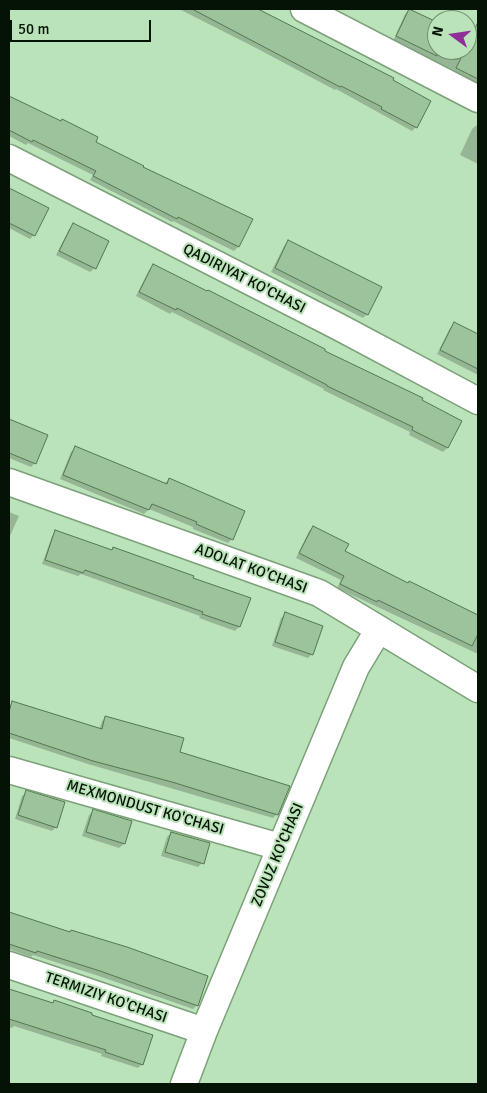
<!DOCTYPE html>
<html>
<head>
<meta charset="utf-8">
<style>
  body { margin:0 }
  #map { position:relative; width:487px; height:1093px; overflow:hidden; background:#bbe3b9; font-family:Signika,sans-serif }
  canvas { display:block }
  .frame { position:absolute; inset:0; border:10px solid #051305; pointer-events:none }
  .north { position:absolute; left:427px; top:10px; width:50px; height:50px; box-sizing:border-box; background:#bbe3b9; border:1px solid #729071; border-radius:50%; rotate:284deg; font-size:14px; font-weight:700; line-height:20px; text-align:center; color:#051305 }
  .north::after { content:''; display:block; margin:auto; width:18px; height:22px; background:#8f3099; clip-path:polygon(50% 0,100% 100%,50% 72%,0 100%) }
  .scale { position:absolute; left:10px; top:20px; width:141px; height:22px; box-sizing:border-box; border:2px solid #051305; border-top:0; padding-left:6px; font-size:15px; line-height:18px; white-space:nowrap; color:#051305; -webkit-text-stroke:4px #bbe3b9; paint-order:stroke }
</style>
</head>
<body>
<div id="map">
<canvas width="487" height="1093"></canvas>
<div class="frame"></div>
<div class="north">N</div>
<div class="scale">50 m</div>
</div>
<script>
const g = document.querySelector('canvas').getContext('2d');
g.lineJoin = 'round';
function fillPath(path, color) { g.fillStyle = color; g.fill(path, 'evenodd'); }
const poly = rows => new Path2D(rows.map(r => 'M' + r).join(''));
function trace(path, color, width, dash) { g.strokeStyle = color; g.lineWidth = width; g.lineCap = dash ? 'butt' : 'round'; g.setLineDash(dash || []); g.stroke(path); }
function label(font, color, halo, rows, align = 'center') {
  g.font = font + ' Signika,sans-serif'; g.lineWidth = 4; g.setLineDash([]); g.textBaseline = 'middle'; g.strokeStyle = halo; g.fillStyle = color; for (const [text, x, y, turn = 0] of rows) {
    g.save(); g.translate(x, y); g.rotate((+turn || 0) * Math.PI / 180); g.textAlign = isNaN(turn) ? turn : align; if (halo) g.strokeText(text, 0, 0); g.fillText(text, 0, 0); g.restore();
  }
}
fillPath(poly([
  [179,9,255,9,287,24,429,101,416,127,412,131,336,89,335,90,256,48],
  [409,10,437,23,437,50,467,50,467,41,478,46,478,85,453,72,454,70,393,41,405,14],
  [9,97,141,168,251,220,238,247,234,251,173,221,172,222,90,180,93,175,28,143,26,145,9,136],
  [477,125,478,126,478,164,460,155,472,129],
  [9,190,47,209,34,235,30,239,9,228],
  [73,225,108,242,95,268,90,272,56,255,69,229],
  [288,242,367,314,363,318,271,272,284,246],
  [153,266,460,421,447,448,443,452,409,435,410,432,323,390,324,389,172,312,170,314,136,296,149,270],
  [454,324,478,336,478,375,437,354,450,328],
  [9,419,46,435,35,463,31,467,9,458],
  [75,448,165,483,169,479,232,539,228,543,193,529,193,527,149,509,144,514,60,479,71,452],
  [9,512,19,516,9,538],
  [313,527,344,552,407,584,409,582,478,615,478,654,337,588,341,580,296,558,309,531],
  [56,532,111,551,113,548,192,579,239,627,235,631,199,618,200,616,81,574,78,576,42,564,52,536],
  [285,614,312,654,308,658,272,646,281,618],
  [13,702,99,730,102,721,106,717,179,753,277,814,273,818,88,764,9,738,9,706],
  [27,792,56,827,52,831,15,819,22,796],
  [93,811,131,821,124,844,119,848,82,836,89,815],
  [171,833,202,863,198,867,161,856,167,837],
  [9,913,69,933,197,1005,193,1009,96,975,33,955,31,957,9,949],
  [9,990,90,1016,142,1064,138,1068,101,1056,102,1054,14,1026,12,1028,9,1027]
]), '#0003');
const building = poly([
  [192,9,258,9,394,78,393,80,431,101,417,128,381,109,382,107,341,86,340,87,192,9],
  [409,9,437,22,437,56,396,36,409,9],
  [478,22,478,79,456,68,465,50,467,50,467,46,478,22],
  [9,96,61,121,62,119,98,137,96,142,144,166,143,167,253,219,239,247,178,217,177,219,93,176,96,171,33,140,32,142,9,130,9,96],
  [9,188,49,208,35,236,9,223,9,188],
  [73,223,109,241,96,269,59,251,73,223],
  [288,240,382,287,368,315,275,268,288,240],
  [153,264,207,291,208,290,325,349,325,351,423,398,422,400,462,421,448,448,412,430,413,427,327,386,327,385,177,308,176,310,139,292,153,264],
  [454,322,478,334,478,369,440,350,454,322],
  [9,419,48,435,36,464,9,453,9,419],
  [75,446,167,484,169,478,245,511,233,540,196,524,197,522,152,504,149,510,63,475,75,446],
  [313,526,349,544,345,551,408,583,409,581,478,615,478,634,472,646,378,600,377,602,340,584,344,576,299,553,313,526],
  [55,530,112,550,113,547,194,576,193,578,251,598,240,627,202,614,203,612,85,570,83,573,45,560,55,530],
  [285,612,323,626,313,655,275,642,285,612],
  [12,701,102,729,105,716,184,738,180,752,290,786,278,815,172,782,93,761,9,733,9,712,12,701],
  [26,790,65,802,57,828,18,815,26,790],
  [93,809,132,821,125,844,86,832,93,809],
  [171,832,210,843,204,864,165,852,171,832],
  [9,912,70,932,71,930,127,947,208,976,198,1006,100,971,37,951,36,953,9,944,9,912],
  [9,989,53,1003,54,1000,92,1013,92,1015,153,1035,143,1065,105,1052,106,1050,9,1019,9,989]
]);
fillPath(building, '#9cc39a');
trace(building, '#527751', 1);
const minor = poly([
  [304,9,478,99],
  [9,158,339,327,478,401],
  [9,482,319,593,478,689],
  [9,770,280,847],
  [9,965,204,1031],
  [184,1084,204,1031,356,667,379,629]
]);
trace(minor, '#7ca17a', 29);
trace(minor, '#fff', 26);
label('15px', '#051305', '#bbe3b9', [
  ["QADIRIYAT KO'CHASI",244,279,27],
  ["ADOLAT KO'CHASI",251,569,20],
  ["MEXMONDUST KO'CHASI",145,808,16],
  ["ZOVUZ KO'CHASI",278,855,-67],
  ["TERMIZIY KO'CHASI",106,998,19]
]);
</script>
</body>
</html>
